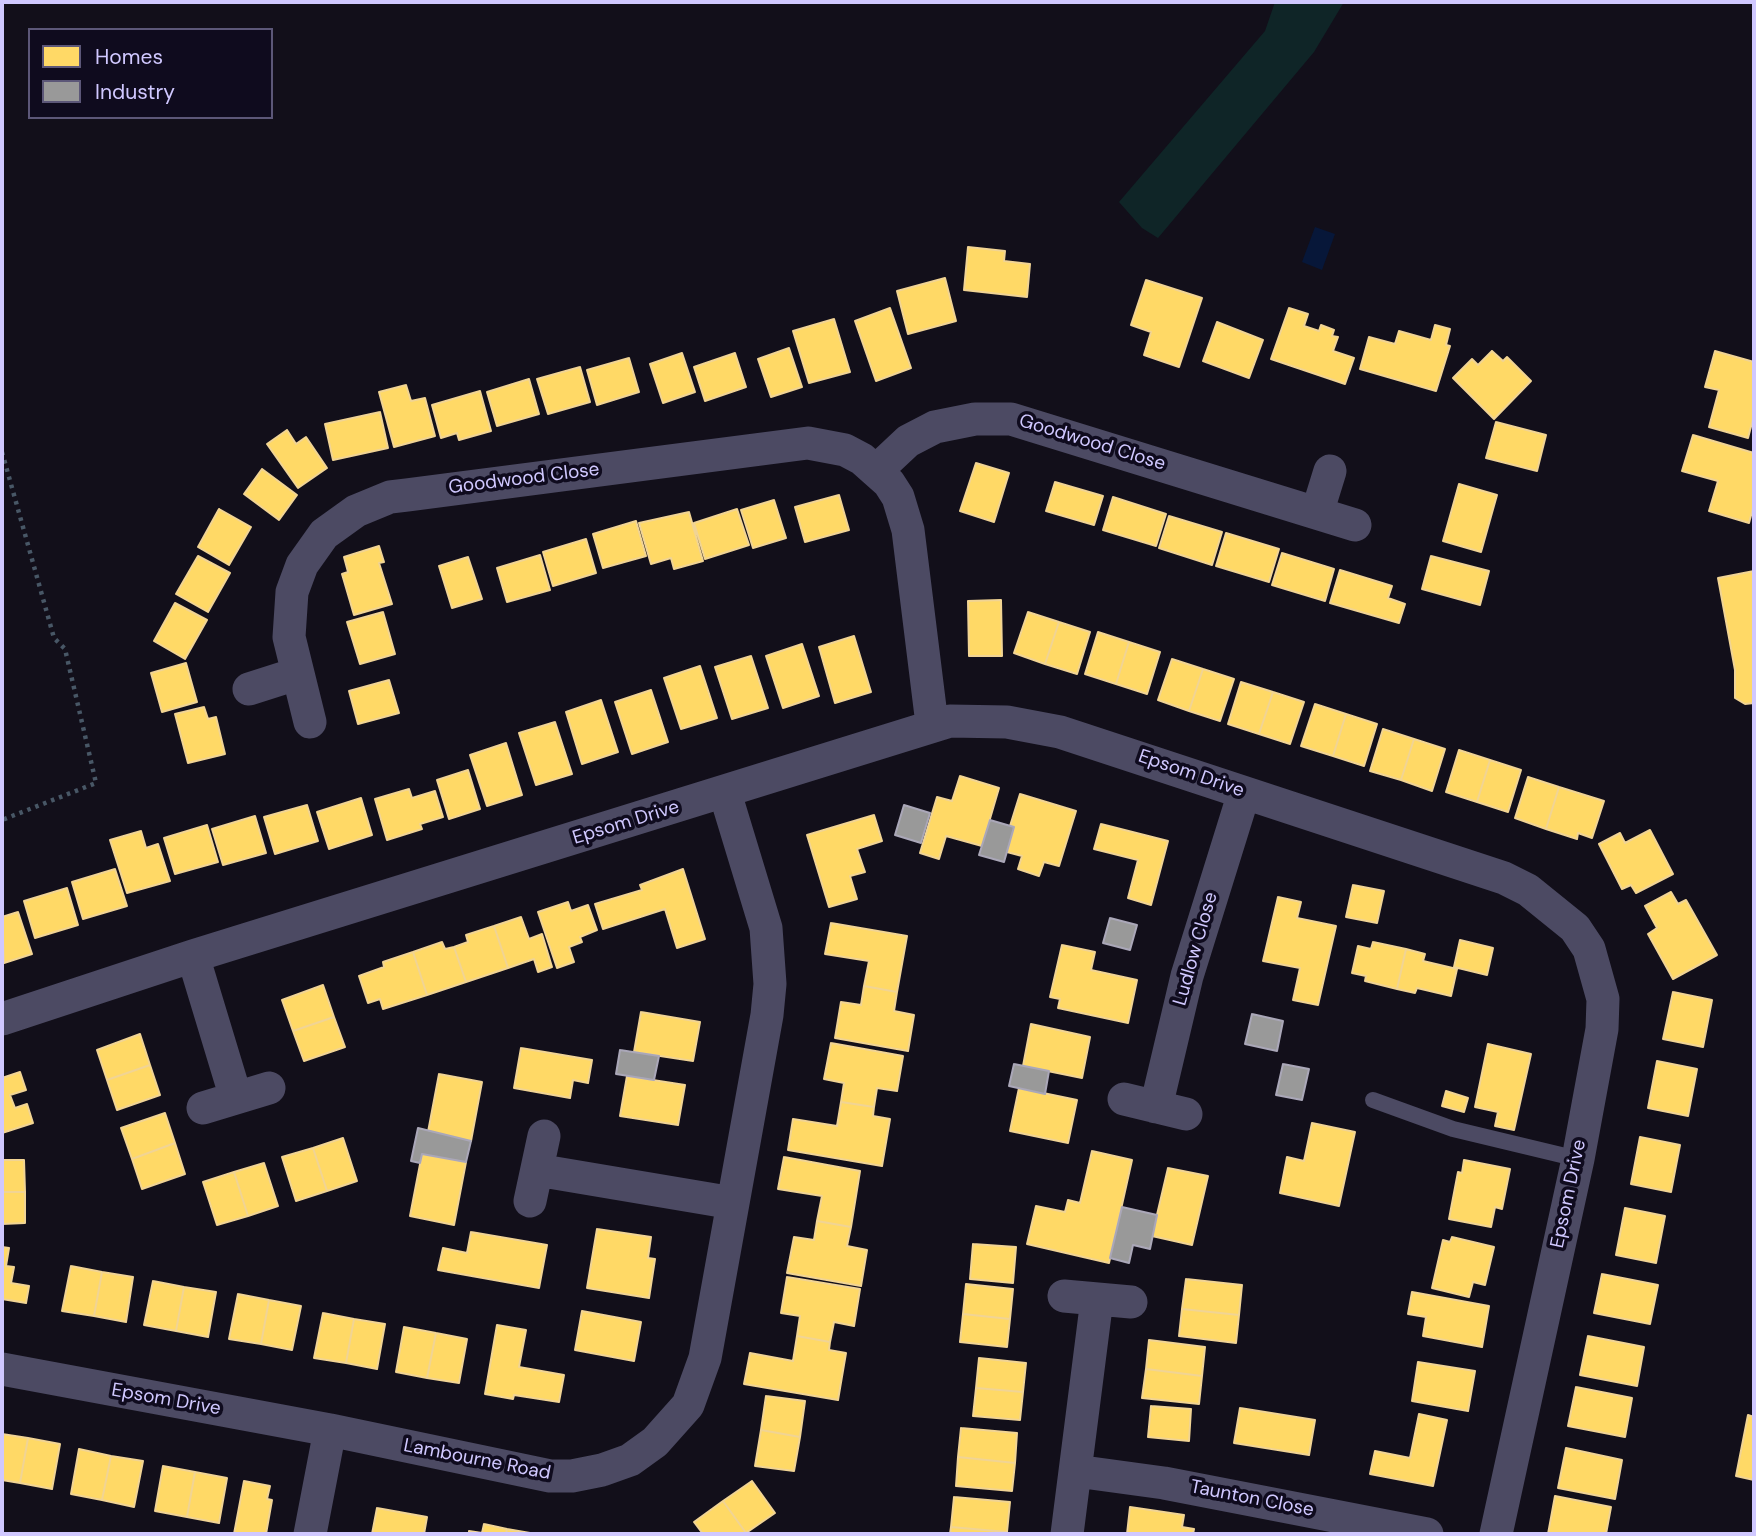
<!DOCTYPE html>
<html>
<head>
<meta charset="utf-8">
<style>
  body { margin:0 }
  #map { position:relative; width:1756px; height:1536px; overflow:hidden; background:#120f1a; font-family:"DM Sans",sans-serif }
  canvas { display:block }
  .frame { position:absolute; inset:0; border:4px solid #d0c8ff; pointer-events:none }
  .legend { position:absolute; left:28px; top:28px; width:245px; height:91px; box-sizing:border-box; background:#0f0b1e; border:2px solid #5c5778; margin:0; padding:9px 12px; list-style:none; font-size:21px; color:#d0c8ff }
  .legend li { display:flex; align-items:center; gap:14px; height:35px }
  .legend b { width:35px; border:2px solid #5c5778 }
</style>
</head>
<body>
<div id="map">
<canvas width="1756" height="1536"></canvas>
<div class="frame"></div>
<ul class="legend">
<li><b style="height:19px;background:#ffd966"></b>Homes</li>
<li><b style="height:19px;background:#999"></b>Industry</li>
</ul>
</div>
<script>
const g = document.querySelector('canvas').getContext('2d');
g.lineJoin = 'round';
function fillPath(path, color) { g.fillStyle = color; g.fill(path, 'evenodd'); }
const poly = rows => new Path2D(rows.map(r => 'M' + r).join(''));
function trace(path, color, width, dash) { g.strokeStyle = color; g.lineWidth = width; g.lineCap = dash ? 'butt' : 'round'; g.setLineDash(dash || []); g.stroke(path); }
function label(font, color, halo, rows, align = 'center') {
  g.font = font + ' "DM Sans",sans-serif'; g.lineWidth = 7; g.setLineDash([]); g.textBaseline = 'middle'; g.strokeStyle = halo; g.fillStyle = color; for (const [text, x, y, turn = 0] of rows) {
    g.save(); g.translate(x, y); g.rotate((+turn || 0) * Math.PI / 180); g.textAlign = isNaN(turn) ? turn : align; if (halo) g.strokeText(text, 0, 0); g.fillText(text, 0, 0); g.restore();
  }
}
fillPath(poly([
  [1275,2,1344,2,1314,52,1158,238,1142,228,1119,202,1265,31]
]), '#0f2527');
fillPath(poly([
  [1315,227,1335,234,1322,270,1302,262]
]), '#071739');
const homes = poly([
  [968,247,1005,251,1004,261,1030,264,1027,297,964,290,968,247],
  [945,278,956,321,908,334,897,291,945,278],
  [1146,280,1202,298,1179,367,1144,355,1151,332,1131,325,1146,280],
  [890,308,911,368,876,381,855,321,890,308],
  [1289,308,1308,314,1304,326,1319,331,1321,325,1334,330,1332,336,1338,337,1333,351,1354,358,1345,384,1271,359,1289,308],
  [834,319,850,372,809,383,793,331,834,319],
  [1217,322,1263,340,1249,378,1203,361,1217,322],
  [1435,325,1450,329,1446,345,1450,346,1436,391,1360,369,1369,337,1395,344,1399,331,1431,340,1435,325],
  [789,348,802,387,771,397,758,359,789,348],
  [1492,351,1503,361,1507,357,1531,381,1494,419,1453,378,1472,359,1478,365,1492,351],
  [1715,351,1754,362,1754,415,1748,438,1709,427,1719,390,1705,387,1715,351],
  [682,353,695,392,663,403,650,364,682,353],
  [735,353,746,387,705,401,694,367,735,353],
  [629,358,639,392,597,405,587,370,629,358],
  [580,367,590,402,548,414,537,379,580,367],
  [529,379,539,414,497,426,487,392,529,379],
  [406,385,411,401,425,398,435,436,394,447,379,392,406,385],
  [480,391,491,431,459,440,457,433,441,438,432,405,480,391],
  [380,412,388,448,333,460,325,424,380,412],
  [1496,422,1546,435,1537,471,1486,458,1496,422],
  [287,430,296,444,306,437,327,468,298,488,267,444,287,430],
  [1693,435,1754,453,1754,504,1749,523,1709,511,1718,481,1682,471,1693,435],
  [976,463,1009,473,994,522,960,511,976,463],
  [262,469,297,495,279,520,244,494,262,469],
  [1055,482,1103,496,1094,525,1046,511,1055,482],
  [1459,484,1497,495,1481,552,1443,541,1459,484],
  [839,495,849,530,805,542,795,507,839,495],
  [1113,497,1166,514,1156,546,1103,530,1113,497],
  [774,500,786,538,753,548,741,510,774,500],
  [219,509,251,527,229,565,198,547,219,509],
  [737,509,749,545,705,559,694,523,737,509],
  [689,512,703,561,674,569,671,558,651,564,639,523,689,512],
  [1169,516,1222,532,1212,565,1159,548,1169,516],
  [636,521,646,556,603,568,593,534,636,521],
  [1226,533,1279,549,1269,582,1216,566,1226,533],
  [586,539,596,573,553,586,543,552,586,539],
  [379,546,384,562,379,563,392,604,354,615,342,574,348,572,344,557,379,546],
  [1282,553,1334,569,1325,601,1272,585,1282,553],
  [540,555,550,590,507,602,497,568,540,555],
  [198,556,230,573,208,612,176,594,198,556],
  [1431,556,1489,571,1480,605,1422,589,1431,556],
  [468,557,482,599,452,608,439,566,468,557],
  [1340,570,1392,586,1388,598,1405,604,1399,623,1330,603,1340,570],
  [1754,571,1754,703,1745,704,1735,698,1735,670,1718,578,1754,571],
  [1001,600,1002,656,969,656,968,601,1001,600],
  [175,603,207,620,185,659,154,641,175,603],
  [383,612,395,654,360,664,347,622,383,612],
  [1028,612,1059,622,1045,664,1014,653,1028,612],
  [1059,622,1090,632,1077,674,1045,664,1059,622],
  [1098,632,1129,642,1116,684,1085,674,1098,632],
  [854,636,871,692,835,703,819,647,854,636],
  [1129,642,1160,652,1147,694,1116,684,1129,642],
  [802,644,819,696,783,708,766,656,802,644],
  [751,656,768,708,732,719,715,667,751,656],
  [1172,659,1203,669,1189,711,1158,700,1172,659],
  [186,663,197,702,162,712,151,673,186,663],
  [700,666,717,718,681,729,664,678,700,666],
  [1203,669,1234,679,1220,721,1189,711,1203,669],
  [389,680,399,713,358,724,349,691,389,680],
  [1241,682,1273,692,1259,734,1228,724,1241,682],
  [651,690,668,742,632,754,615,702,651,690],
  [1273,692,1304,702,1290,744,1259,734,1273,692],
  [601,700,618,752,582,764,566,712,601,700],
  [1315,704,1346,714,1333,756,1301,746,1315,704],
  [204,707,208,719,216,717,225,754,188,763,175,714,204,707],
  [1346,714,1377,724,1364,766,1333,756,1346,714],
  [555,722,572,774,536,785,519,733,555,722],
  [1383,729,1414,739,1401,780,1370,771,1383,729],
  [1414,739,1445,749,1432,791,1401,780,1414,739],
  [506,743,522,795,487,806,470,755,506,743],
  [1459,750,1490,760,1477,802,1446,792,1459,750],
  [1490,760,1521,770,1508,812,1477,802,1490,760],
  [468,770,480,809,449,819,437,780,468,770],
  [960,776,999,788,982,846,946,836,939,859,920,853,937,797,952,801,960,776],
  [1528,777,1559,787,1546,829,1515,818,1528,777],
  [1559,787,1604,801,1592,838,1578,833,1577,839,1546,829,1559,787],
  [409,789,412,798,435,791,443,817,420,824,422,829,387,840,375,799,409,789],
  [1020,794,1076,811,1059,866,1044,862,1039,876,1018,869,1022,856,1007,852,1014,827,1010,826,1020,794],
  [361,798,372,835,329,849,317,812,361,798],
  [307,805,318,841,275,854,264,817,307,805],
  [874,815,882,841,857,849,865,872,850,876,857,899,829,907,807,835,874,815],
  [255,816,266,853,223,865,212,829,255,816],
  [1101,824,1168,841,1151,905,1128,898,1138,860,1094,849,1101,824],
  [207,825,218,862,175,874,164,838,207,825],
  [1650,830,1673,874,1636,893,1631,885,1622,889,1599,844,1620,833,1625,843,1650,830],
  [141,831,146,848,158,844,170,881,127,893,110,840,141,831],
  [115,869,127,906,83,919,72,882,115,869],
  [683,869,705,939,677,948,665,909,603,929,595,904,642,890,640,885,683,869],
  [1353,885,1384,891,1377,923,1346,917,1353,885],
  [67,888,78,925,35,938,24,901,67,888],
  [1671,892,1678,904,1686,900,1717,955,1673,979,1648,934,1657,928,1645,906,1671,892],
  [1278,897,1301,902,1297,918,1336,926,1318,1005,1293,1000,1300,968,1263,961,1278,897],
  [568,902,571,911,588,905,597,930,580,937,582,942,569,947,574,962,557,968,538,912,568,902],
  [18,912,32,954,4,963,2,917,18,912],
  [521,917,529,939,542,934,552,967,538,972,534,959,508,968,494,926,521,917],
  [831,923,907,936,897,992,864,986,869,961,825,954,831,923],
  [494,926,508,968,466,982,454,947,468,942,466,935,494,926],
  [1460,940,1493,948,1487,975,1454,967,1460,940],
  [442,942,445,949,454,947,466,982,427,995,413,952,442,942],
  [1373,942,1406,949,1397,989,1365,981,1366,976,1352,973,1358,946,1371,949,1373,942],
  [1062,945,1095,952,1091,970,1137,980,1128,1023,1058,1008,1060,999,1050,997,1062,945],
  [1406,949,1425,954,1423,961,1457,969,1451,996,1417,988,1415,993,1397,989,1406,949],
  [413,952,427,995,383,1009,380,999,368,1003,359,976,384,967,383,962,413,952],
  [323,985,334,1017,293,1031,282,1000,323,985],
  [864,986,897,992,894,1011,914,1015,908,1051,835,1038,841,1002,861,1005,864,986],
  [1673,992,1712,1000,1703,1047,1663,1039,1673,992],
  [641,1012,700,1022,693,1061,634,1052,641,1012],
  [334,1017,345,1047,304,1061,293,1031,334,1017],
  [1031,1024,1090,1037,1082,1078,1023,1066,1031,1024],
  [140,1034,150,1065,107,1080,97,1050,140,1034],
  [831,1043,903,1056,897,1091,877,1088,874,1107,841,1102,844,1083,824,1079,831,1043],
  [1488,1044,1531,1054,1514,1130,1495,1126,1498,1112,1475,1107,1488,1044],
  [521,1048,592,1060,588,1083,573,1080,570,1098,514,1088,521,1048],
  [1657,1061,1697,1069,1688,1116,1648,1108,1657,1061],
  [150,1065,160,1095,117,1110,107,1080,150,1065],
  [20,1072,26,1090,10,1095,15,1108,27,1104,33,1123,2,1133,2,1078,20,1072],
  [439,1074,482,1082,471,1141,428,1132,439,1074],
  [627,1076,685,1085,678,1125,620,1116,627,1076],
  [1019,1088,1077,1100,1068,1143,1010,1131,1019,1088],
  [1446,1091,1468,1098,1464,1112,1442,1106,1446,1091],
  [841,1102,874,1107,873,1116,890,1119,882,1166,788,1150,793,1119,837,1126,841,1102],
  [165,1113,175,1143,132,1159,121,1128,165,1113],
  [1312,1123,1355,1132,1339,1206,1280,1193,1287,1157,1304,1161,1312,1123],
  [1640,1137,1680,1145,1671,1192,1631,1184,1640,1137],
  [343,1138,357,1181,327,1191,313,1148,343,1138],
  [175,1143,185,1174,142,1189,132,1159,175,1143],
  [313,1148,327,1191,296,1201,282,1157,313,1148],
  [1092,1151,1132,1160,1109,1263,1027,1244,1036,1206,1065,1212,1068,1200,1080,1203,1092,1151],
  [422,1154,466,1162,454,1225,410,1216,422,1154],
  [784,1157,860,1171,851,1227,817,1221,822,1196,778,1189,784,1157],
  [2,1160,24,1160,25,1192,2,1192,2,1160],
  [1464,1160,1510,1169,1502,1209,1495,1207,1491,1227,1449,1219,1458,1172,1462,1173,1464,1160],
  [264,1163,278,1206,248,1216,234,1172,264,1163],
  [1168,1168,1208,1176,1192,1245,1152,1236,1168,1168],
  [234,1172,248,1216,217,1225,203,1182,234,1172],
  [2,1192,25,1192,25,1223,2,1224,2,1192],
  [1625,1208,1665,1216,1656,1263,1616,1255,1625,1208],
  [817,1221,851,1227,847,1246,867,1250,861,1286,787,1273,794,1237,814,1240,817,1221],
  [597,1229,651,1237,648,1258,655,1259,649,1298,587,1288,597,1229],
  [471,1232,547,1245,539,1288,438,1270,443,1248,467,1253,471,1232],
  [1452,1237,1494,1247,1485,1285,1473,1282,1469,1297,1432,1288,1443,1240,1450,1242,1452,1237],
  [973,1244,1016,1247,1013,1283,970,1279,973,1244],
  [2,1247,9,1248,6,1266,14,1267,11,1283,29,1286,26,1303,2,1299,2,1247],
  [71,1266,102,1272,94,1316,62,1311,71,1266],
  [102,1272,133,1277,126,1322,94,1316,102,1272],
  [1602,1274,1658,1285,1650,1324,1594,1313,1602,1274],
  [787,1277,860,1289,854,1326,834,1322,830,1342,797,1336,800,1316,781,1313,787,1277],
  [1186,1279,1242,1285,1239,1315,1182,1309,1186,1279],
  [153,1281,184,1287,176,1331,144,1325,153,1281],
  [966,1284,1013,1289,1010,1319,963,1314,966,1284],
  [184,1287,216,1292,208,1337,176,1331,184,1287],
  [1412,1292,1489,1306,1482,1347,1423,1336,1426,1317,1408,1314,1412,1292],
  [238,1294,269,1300,261,1344,229,1339,238,1294],
  [269,1300,301,1306,292,1350,261,1344,269,1300],
  [1182,1309,1239,1315,1236,1343,1179,1336,1182,1309],
  [582,1311,641,1322,634,1361,575,1350,582,1311],
  [323,1313,354,1319,346,1363,314,1358,323,1313],
  [963,1314,1010,1319,1007,1347,960,1342,963,1314],
  [354,1319,385,1324,377,1369,346,1363,354,1319],
  [497,1325,526,1330,519,1367,564,1375,559,1402,514,1395,513,1399,485,1394,497,1325],
  [404,1327,436,1333,427,1378,396,1372,404,1327],
  [436,1333,467,1339,459,1383,427,1378,436,1333],
  [797,1336,830,1342,829,1350,846,1353,838,1400,744,1384,750,1353,793,1361,797,1336],
  [1588,1336,1644,1347,1637,1386,1580,1375,1588,1336],
  [1149,1340,1205,1347,1202,1376,1146,1369,1149,1340],
  [979,1358,1026,1363,1023,1392,976,1388,979,1358],
  [1418,1362,1475,1371,1468,1411,1412,1401,1418,1362],
  [1146,1369,1202,1376,1199,1404,1142,1398,1146,1369],
  [1576,1387,1632,1398,1625,1437,1568,1426,1576,1387],
  [976,1388,1023,1392,1020,1420,973,1416,976,1388],
  [766,1396,805,1401,800,1437,761,1430,766,1396],
  [1151,1406,1191,1409,1189,1441,1148,1437,1151,1406],
  [1240,1408,1315,1420,1309,1455,1234,1443,1240,1408],
  [1419,1414,1447,1420,1433,1486,1370,1474,1375,1451,1410,1458,1419,1414],
  [1748,1415,1754,1417,1754,1480,1736,1476,1748,1415],
  [961,1428,1017,1433,1015,1463,958,1457,961,1428],
  [761,1430,800,1437,794,1471,755,1466,761,1430],
  [2,1434,28,1438,20,1483,2,1480,2,1434],
  [28,1438,60,1444,52,1489,20,1483,28,1438],
  [1566,1448,1622,1460,1615,1499,1558,1488,1566,1448],
  [79,1449,111,1456,102,1500,71,1494,79,1449],
  [111,1456,143,1461,134,1507,102,1500,111,1456],
  [958,1457,1015,1463,1012,1491,956,1486,958,1457],
  [163,1466,195,1472,187,1517,155,1511,163,1466],
  [195,1472,227,1478,219,1523,187,1517,195,1472],
  [244,1481,270,1486,267,1499,272,1500,266,1534,234,1534,244,1481],
  [752,1481,775,1513,746,1533,723,1501,752,1481],
  [1555,1496,1611,1507,1606,1534,1548,1534,1555,1496],
  [954,1497,1010,1502,1007,1532,951,1527,954,1497],
  [723,1501,746,1533,745,1534,703,1534,694,1522,723,1501],
  [1130,1507,1184,1515,1182,1527,1194,1529,1193,1534,1127,1534,1130,1507],
  [377,1508,427,1517,424,1534,372,1534,377,1508],
  [484,1524,507,1529,506,1534,469,1534,469,1531,482,1533,484,1524],
  [951,1527,1007,1532,1007,1534,950,1534,951,1527],
  [507,1529,530,1533,530,1534,506,1534,507,1529]
]);
fillPath(homes, '#ffd966');
trace(homes, '#f1d494', 2);
const industry = poly([
  [904,805,930,813,921,843,895,835,904,805],
  [990,820,1014,827,1004,862,979,855,990,820],
  [1110,918,1137,925,1130,950,1103,943,1110,918],
  [1252,1014,1283,1021,1277,1051,1245,1044,1252,1014],
  [620,1050,659,1056,654,1080,616,1074,620,1050],
  [1014,1064,1049,1071,1045,1094,1009,1086,1014,1064],
  [1283,1064,1309,1069,1302,1100,1276,1095,1283,1064],
  [418,1128,471,1141,466,1162,422,1154,420,1163,411,1161,418,1128],
  [1122,1207,1157,1215,1150,1249,1133,1245,1129,1263,1110,1258,1122,1207]
]);
fillPath(industry, '#999');
trace(industry, '#aaa7b8', 2);
trace(poly([
  [2,452,54,638,65,649,96,783,2,820]
]), '#485766', 4.5, [3.5, 5]);
trace(poly([
  [1373,1100,1453,1129,1578,1159]
]), '#4c4a63', 16);
trace(poly([
  [876,471,908,441,935,427,975,419,1011,419,1355,525],
  [1317,513,1330,471],
  [249,689,296,674],
  [310,722,289,637,292,592,302,565,324,534,356,511,390,497,407,495,808,443,845,450,862,459,889,483,898,497,908,530,932,724],
  [193,956,236,1098],
  [2,1019,193,956,950,721,1007,722,1060,732,1504,878,1528,890,1575,928,1589,949,1603,999,1602,1029,1578,1159,1496,1534],
  [1124,1099,1186,1114],
  [1156,1107,1187,976,1244,793],
  [203,1108,269,1088],
  [537,1170,733,1203],
  [530,1201,544,1136],
  [1064,1296,1131,1302],
  [2,1369,330,1430,550,1476,572,1476,602,1470,630,1460,655,1442,688,1405,705,1358,767,1015,770,984,766,928,725,793],
  [1076,1471,1164,1483,1427,1534],
  [310,1534,330,1430],
  [1067,1534,1097,1299]
]), '#4c4a63', 33);
label('19px', '#d0c8ff', '#0f0b1e', [
  ["Goodwood Close",1092,443,17],
  ["Goodwood Close",524,479,-7],
  ["Epsom Drive",1191,774,19],
  ["Epsom Drive",626,823,-17],
  ["Ludlow Close",1196,949,-74],
  ["Epsom Drive",1569,1194,-78],
  ["Epsom Drive",166,1400,10],
  ["Lambourne Road",477,1460,11],
  ["Taunton Close",1252,1499,11]
]);
</script>
</body>
</html>
